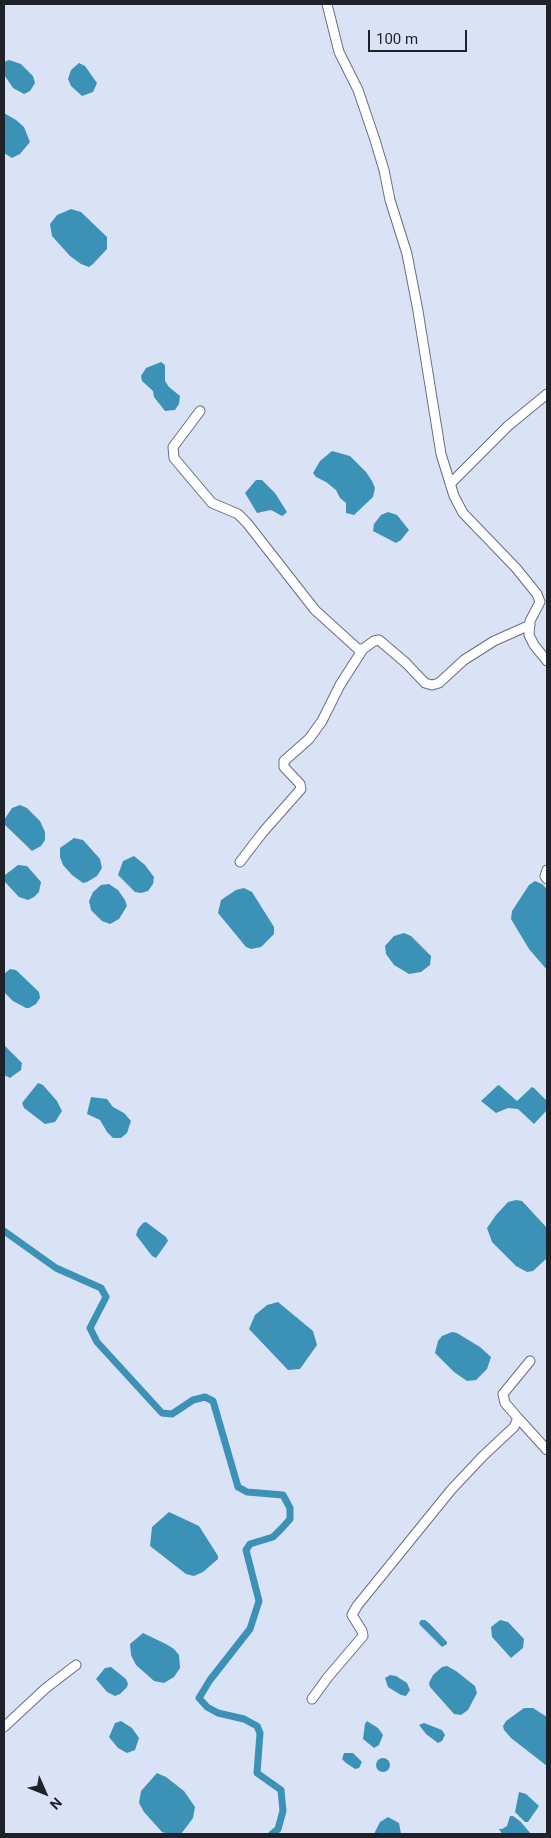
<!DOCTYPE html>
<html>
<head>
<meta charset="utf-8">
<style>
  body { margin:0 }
  #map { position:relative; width:551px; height:1838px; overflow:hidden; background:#dae3f6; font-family:Roboto,sans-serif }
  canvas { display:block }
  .frame { position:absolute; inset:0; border:5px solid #1f2229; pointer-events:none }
  .north { position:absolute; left:20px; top:1768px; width:50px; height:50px; -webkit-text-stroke:4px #dae3f6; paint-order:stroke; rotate:134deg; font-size:14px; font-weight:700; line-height:20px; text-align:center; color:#1f2229 }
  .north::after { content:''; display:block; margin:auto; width:18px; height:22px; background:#1f2229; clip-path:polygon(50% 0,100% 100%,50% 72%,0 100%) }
  .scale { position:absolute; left:368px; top:30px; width:99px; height:22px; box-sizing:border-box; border:2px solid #1f2229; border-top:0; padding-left:6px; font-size:15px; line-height:18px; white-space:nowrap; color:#1f2229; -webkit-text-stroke:4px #dae3f6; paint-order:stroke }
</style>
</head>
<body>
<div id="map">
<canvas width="551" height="1838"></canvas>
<div class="frame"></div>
<div class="north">N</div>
<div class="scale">100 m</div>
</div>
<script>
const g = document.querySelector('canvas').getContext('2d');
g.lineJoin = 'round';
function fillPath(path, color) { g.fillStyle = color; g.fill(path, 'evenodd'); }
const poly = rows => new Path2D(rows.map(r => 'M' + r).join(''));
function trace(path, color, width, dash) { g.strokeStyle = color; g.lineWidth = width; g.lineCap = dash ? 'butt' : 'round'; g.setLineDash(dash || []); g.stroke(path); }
fillPath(poly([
  [9,60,21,64,33,76,35,83,30,91,24,94,13,88,5,76,4,62],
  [79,63,85,66,97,83,93,92,82,96,71,86,68,79,71,70],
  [4,113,16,120,24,127,30,142,20,154,12,158,4,153],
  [71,209,81,212,107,237,107,249,93,264,89,267,81,264,70,256,52,236,50,224,57,215],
  [161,362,165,365,165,381,169,387,180,396,179,404,175,410,165,411,154,397,153,391,142,381,141,376,146,368],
  [332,451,350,456,366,472,372,481,375,488,373,497,354,515,346,513,346,503,340,498,336,490,326,482,316,477,313,473,320,461],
  [256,480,262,480,275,493,287,512,285,514,282,516,271,510,257,513,245,493],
  [388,512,397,515,409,530,401,540,396,543,373,531,374,524,381,515],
  [20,805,27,808,40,821,45,832,45,840,41,846,32,851,5,825,4,820,12,808],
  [74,838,83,840,100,859,102,868,97,876,87,882,83,883,72,875,63,865,60,857,60,848],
  [134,856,145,865,154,877,153,884,148,891,141,893,135,892,118,875,123,861],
  [18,865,27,866,41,882,39,892,34,897,28,900,19,897,5,882,5,875],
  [535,881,542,884,547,889,547,970,529,949,511,919,512,911,529,885],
  [109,884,118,890,125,900,127,906,119,919,110,924,102,921,91,910,89,901,93,892,101,885],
  [244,888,252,892,274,927,274,934,261,947,251,949,246,947,218,913,221,900,236,890],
  [404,933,411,936,431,956,430,965,421,972,409,974,394,965,386,954,385,946,394,936],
  [10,969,16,970,39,992,40,998,36,1004,29,1008,26,1008,13,1001,4,992,4,974],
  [4,1045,22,1063,21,1070,10,1078,4,1075],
  [38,1083,43,1085,57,1101,62,1111,55,1122,45,1124,24,1108,22,1103],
  [499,1085,517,1101,532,1087,534,1088,547,1101,547,1110,534,1124,518,1109,508,1108,496,1113,481,1101,497,1086],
  [91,1097,107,1099,113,1107,124,1113,131,1121,127,1133,121,1138,113,1138,107,1132,100,1120,87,1114],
  [516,1200,522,1201,547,1228,547,1258,533,1271,527,1272,516,1266,492,1242,487,1228,496,1215,508,1202],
  [146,1222,166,1237,168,1241,156,1258,152,1256,136,1235,138,1229,143,1223],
  [278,1302,313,1331,317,1345,300,1369,288,1370,249,1329,255,1315,267,1305],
  [452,1332,457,1333,480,1347,491,1357,487,1369,476,1380,467,1381,454,1372,435,1353,438,1341,442,1336],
  [169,1512,199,1526,218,1556,218,1559,203,1572,194,1576,186,1574,150,1546,152,1527],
  [421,1620,425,1620,429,1623,447,1642,447,1644,442,1647,420,1625,419,1623],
  [500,1620,508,1622,524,1639,523,1648,511,1658,492,1637,491,1627],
  [143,1633,166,1644,174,1649,179,1655,180,1668,174,1677,164,1683,154,1681,136,1665,131,1655,130,1644],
  [447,1666,456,1671,475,1686,477,1693,468,1710,461,1715,454,1714,430,1687,429,1683,433,1675,442,1667],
  [111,1667,126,1679,128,1684,127,1687,120,1694,115,1696,107,1692,96,1679,105,1668],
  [390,1675,396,1676,407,1683,410,1690,406,1696,401,1695,388,1687,385,1678],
  [524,1708,533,1708,547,1717,547,1766,511,1738,504,1730,503,1726,506,1721],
  [121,1721,132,1728,139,1738,135,1750,127,1753,118,1748,109,1737,115,1723],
  [367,1721,378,1728,383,1735,379,1745,374,1748,363,1739,365,1724],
  [424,1723,442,1730,445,1735,442,1741,438,1743,426,1734,419,1725],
  [344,1753,353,1753,362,1762,359,1768,355,1769,346,1763,342,1759],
  '376 1765a7 7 0 1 1 14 0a7 7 0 1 1-14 0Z',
  [157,1773,166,1777,184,1791,195,1807,193,1818,181,1834,168,1834,162,1832,144,1812,139,1803,141,1791],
  [519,1792,526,1794,539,1806,528,1822,525,1822,515,1812],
  [510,1816,513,1816,521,1822,531,1834,502,1834,499,1829,502,1829,507,1826],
  [388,1817,399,1823,401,1834,374,1834,380,1822]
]), '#3c92b6');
trace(poly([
  [4,1231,56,1268,101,1288,106,1297,90,1328,97,1342,162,1413,172,1414,193,1400,205,1397,213,1401,238,1487,247,1492,283,1495,290,1508,290,1519,283,1527,273,1537,250,1544,246,1550,259,1601,250,1629,210,1680,199,1698,207,1707,218,1713,244,1719,257,1726,260,1733,257,1773,281,1790,283,1811,278,1829,272,1834]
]), '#3c92b6', 7);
const minor = poly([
  [327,4,339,52,358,90,375,140,384,170,390,200,407,254,418,311,441,454,454,496,463,513,516,568,537,594,540,602,530,621,529,635,534,645,547,661],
  [200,411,173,447,174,458,212,503,238,514,247,523,315,610,358,649,363,649,374,641,379,640,406,663,425,683,432,685,439,683,464,660,494,641,530,625],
  [450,484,508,426,547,394],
  [240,862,263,832,301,789,300,784,284,767,284,761,309,739,322,721,340,685,363,649],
  [547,870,545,876,547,879],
  [518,1418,547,1450],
  [312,1699,328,1677,363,1636,362,1631,352,1615,357,1606,451,1490,483,1456,514,1427,518,1418,505,1403,503,1394,530,1361],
  [4,1727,46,1688,76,1665]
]);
trace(minor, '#676e7f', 11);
trace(minor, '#fff', 9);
</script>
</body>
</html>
